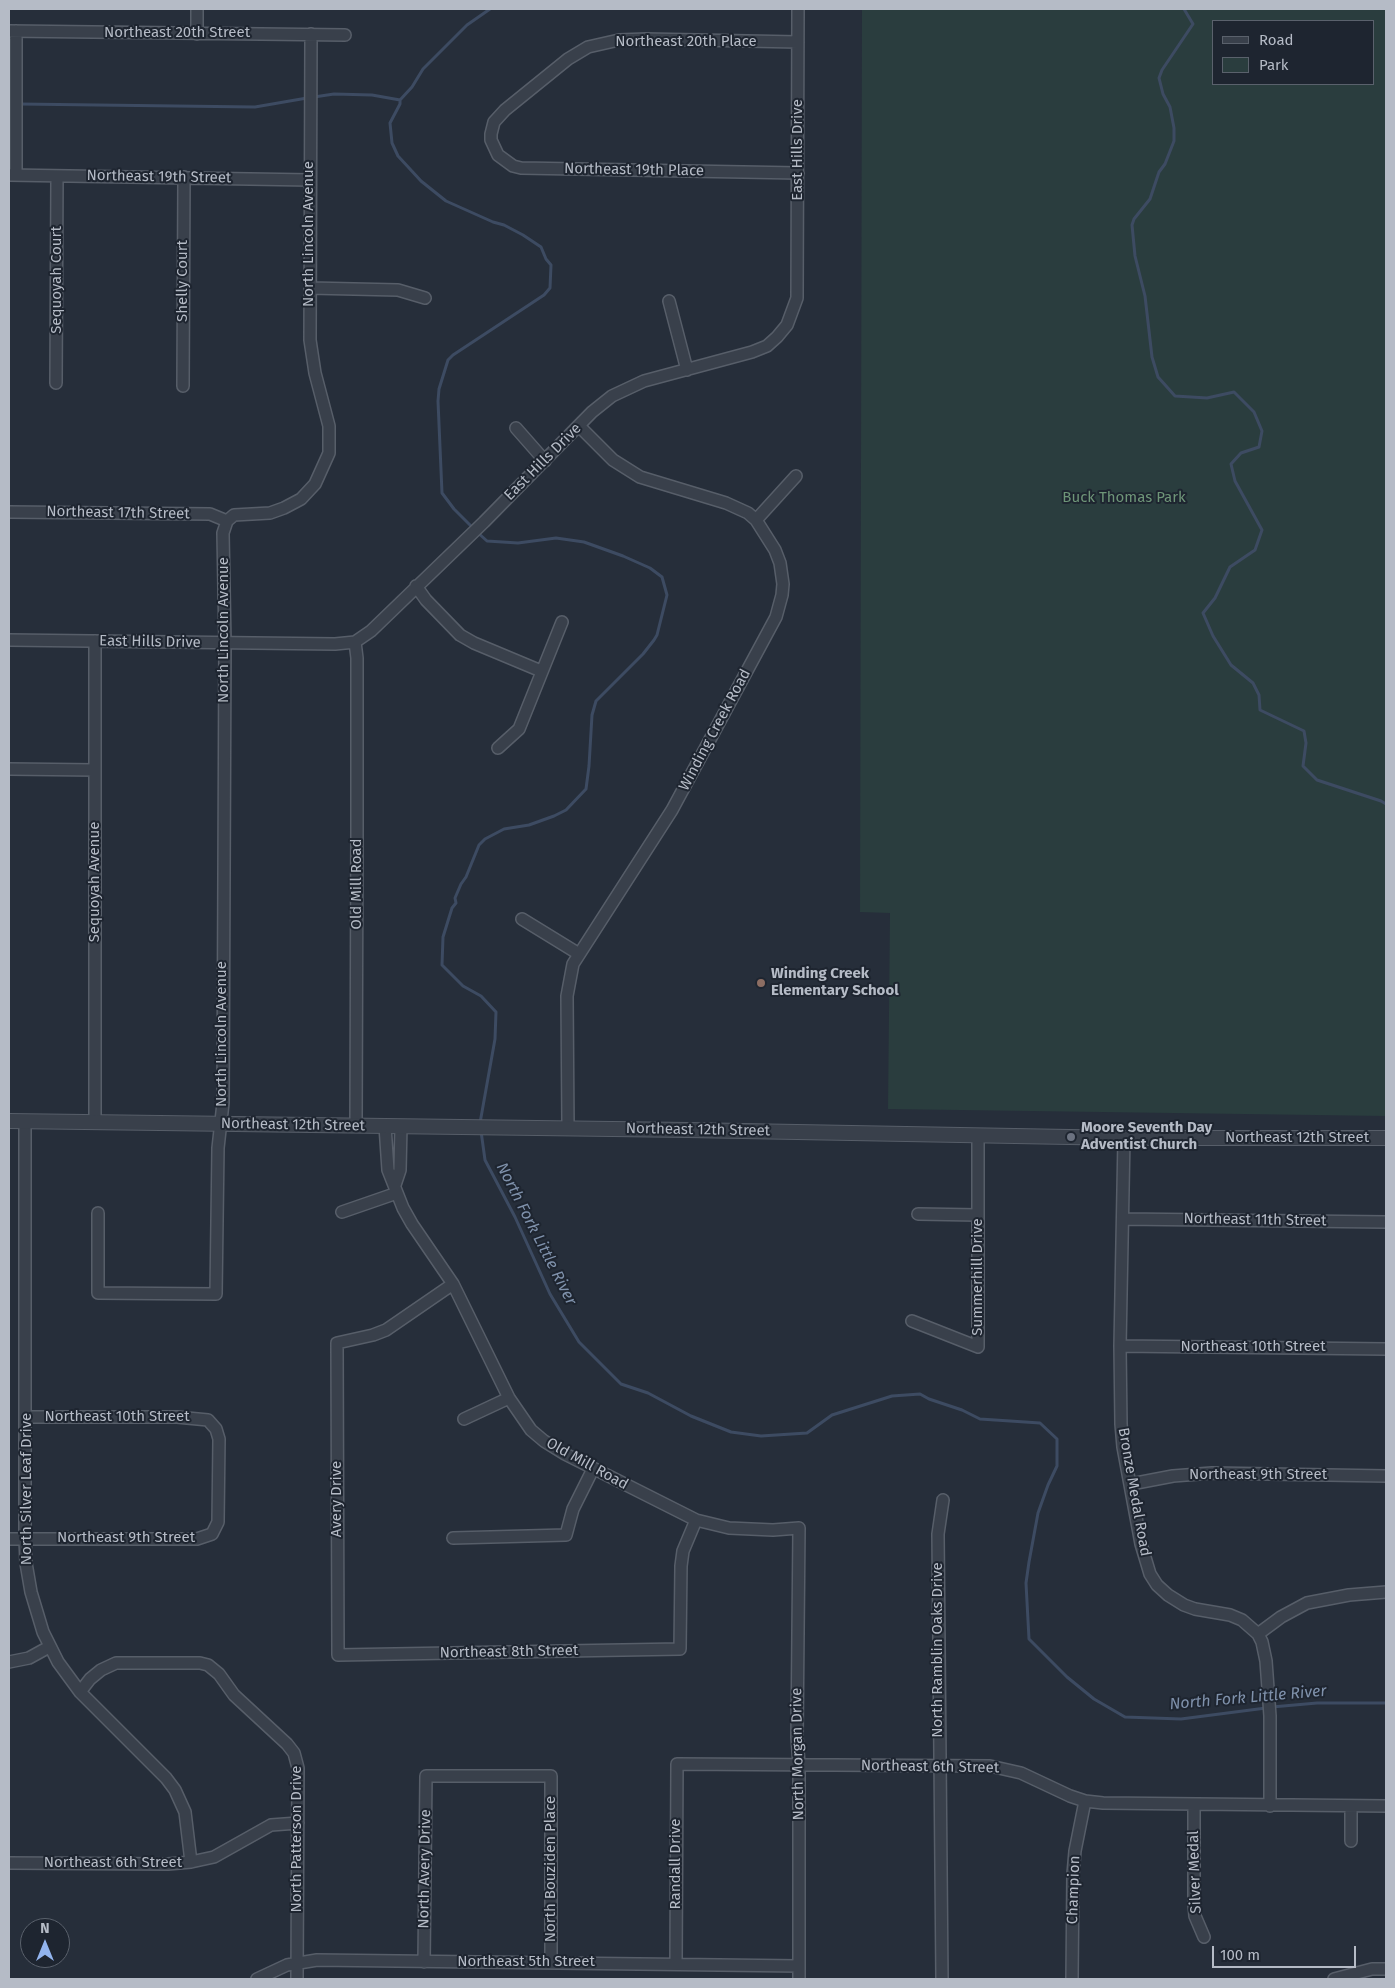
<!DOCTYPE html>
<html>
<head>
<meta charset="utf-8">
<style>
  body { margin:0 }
  #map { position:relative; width:1395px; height:1988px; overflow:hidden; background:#262e3a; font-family:"Fira Sans",sans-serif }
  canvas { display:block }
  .frame { position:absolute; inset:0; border:10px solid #b5bbc6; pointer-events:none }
  .legend { position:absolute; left:1212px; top:20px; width:162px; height:65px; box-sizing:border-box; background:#1e2530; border:1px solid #5a616c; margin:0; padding:6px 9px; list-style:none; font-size:15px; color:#b5bbc6 }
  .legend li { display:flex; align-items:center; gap:10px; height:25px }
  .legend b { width:25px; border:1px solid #5a616c }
  .north { position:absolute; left:20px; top:1918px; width:50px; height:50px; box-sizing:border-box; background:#1e2530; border:1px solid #5a616c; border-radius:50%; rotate:0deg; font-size:14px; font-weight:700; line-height:20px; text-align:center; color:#b5bbc6 }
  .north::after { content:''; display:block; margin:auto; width:18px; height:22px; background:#92b4ee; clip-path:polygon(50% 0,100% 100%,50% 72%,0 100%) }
  .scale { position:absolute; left:1212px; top:1946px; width:144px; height:22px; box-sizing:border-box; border:2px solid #b5bbc6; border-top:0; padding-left:6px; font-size:15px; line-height:18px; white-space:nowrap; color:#b5bbc6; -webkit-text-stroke:4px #1e2530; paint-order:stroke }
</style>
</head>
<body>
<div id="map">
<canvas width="1395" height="1988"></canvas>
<div class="frame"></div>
<ul class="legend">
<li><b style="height:6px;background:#39404b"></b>Road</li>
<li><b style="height:14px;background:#2a3d3e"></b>Park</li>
</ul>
<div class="north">N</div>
<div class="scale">100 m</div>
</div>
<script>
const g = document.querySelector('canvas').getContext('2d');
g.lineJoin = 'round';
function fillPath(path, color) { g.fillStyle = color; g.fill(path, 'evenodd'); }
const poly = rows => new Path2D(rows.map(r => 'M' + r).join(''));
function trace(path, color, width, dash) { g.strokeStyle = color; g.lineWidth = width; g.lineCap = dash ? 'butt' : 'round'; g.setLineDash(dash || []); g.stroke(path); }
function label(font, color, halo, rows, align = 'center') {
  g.font = font + ' "Fira Sans",sans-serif'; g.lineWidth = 4; g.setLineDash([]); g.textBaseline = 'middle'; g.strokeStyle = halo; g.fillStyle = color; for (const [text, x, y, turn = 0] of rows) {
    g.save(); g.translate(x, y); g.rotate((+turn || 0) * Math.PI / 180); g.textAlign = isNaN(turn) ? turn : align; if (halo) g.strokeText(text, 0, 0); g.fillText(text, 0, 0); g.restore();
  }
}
fillPath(poly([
  [862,9,1386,9,1386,1116,888,1109,890,913,860,912],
  [1214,21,1374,21,1374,84,1214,84]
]), '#2a3d3e');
trace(poly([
  [1184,9,1193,24,1162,70,1159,78,1163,94,1170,107,1174,128,1174,141,1165,164,1159,172,1150,199,1134,219,1132,225,1135,256,1145,296,1152,357,1158,377,1175,396,1207,398,1234,392,1254,412,1262,431,1259,447,1241,453,1231,464,1235,481,1262,530,1255,550,1230,567,1215,598,1203,613,1213,636,1231,665,1253,683,1259,695,1260,710,1304,731,1306,743,1303,766,1317,780,1381,801,1386,804],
  [314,97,334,94,372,95,400,100],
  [19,104,255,107,307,98],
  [473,528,454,509,442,493,438,401,439,389,448,360,453,355,544,295,550,288,551,265,546,259,541,247,523,235,504,225,493,222,446,201,421,181,398,156,392,143,390,123,400,104,400,100,412,87,423,69,467,25,490,9],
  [477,532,487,541,518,543,556,538,584,542,623,556,650,568,662,577,667,595,657,635,654,640,643,654,596,701,592,715,589,766,586,789,566,810,554,816,529,825,504,829,485,839,479,845,466,877,461,884,455,898,456,903,452,908,443,937,442,965,463,986,481,996,496,1012,495,1039,480,1123],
  [481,1131,485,1160,515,1217,550,1294,579,1342,621,1384,648,1393,691,1416,731,1432,761,1436,807,1433,832,1415,892,1396,920,1394,929,1399,962,1410,980,1419,1040,1423,1057,1439,1057,1466,1048,1485,1038,1513,1029,1562,1026,1583,1029,1639,1067,1677,1094,1699,1125,1717,1181,1719,1266,1708],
  [1272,1707,1317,1703,1386,1703]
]), '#3d4b62', 3);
const minor = poly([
  [197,9,197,34],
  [9,31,345,35],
  [16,31,16,175],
  [798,173,521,168,513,166,498,155,491,140,491,134,494,122,505,110,568,59,588,47,619,40,646,39,798,42],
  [9,175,310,180],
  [310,288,398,290,425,298],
  [669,301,687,370],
  [56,383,57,176],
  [183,386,184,177],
  [516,428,545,461],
  [9,512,210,514,227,521],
  [756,520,796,476],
  [416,586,426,600,460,635,474,643,541,671],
  [9,640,335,644,355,642,371,631,484,522,592,412,612,396,644,381,752,352,767,346,777,337,787,325,797,298,798,9],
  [355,642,357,658,357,829,356,1126],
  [498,748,519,729,562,622],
  [9,769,95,770],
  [522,919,579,954],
  [25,1122,25,1539,26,1563,31,1592,43,1632,58,1662,80,1692,166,1778,175,1790,185,1812,191,1862],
  [95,1123,95,641],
  [385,1126,388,1170,403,1208,412,1224,453,1284,509,1398,531,1430,544,1441,565,1454,696,1520,729,1528,773,1530,799,1528,797,1737,799,1765,799,1979],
  [568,1128,567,996,573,964,672,810,776,617,782,595,783,584,780,563,775,550,756,520,748,513,726,503,640,477,613,460,579,426],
  [1124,1138,1120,1346,1121,1424,1123,1447,1141,1544,1150,1574,1157,1585,1168,1595,1184,1605,1195,1609,1230,1615,1242,1620,1258,1634,1262,1642,1266,1661,1270,1716,1270,1806],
  [395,1185,400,1170,401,1126],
  [342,1212,397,1193],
  [98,1213,98,1293,216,1294,218,1148,223,1103,225,643,223,533,227,521,234,515,270,513,284,508,301,499,315,484,329,453,329,426,315,373,310,340,311,34],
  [918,1214,978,1215],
  [1123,1219,1386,1222],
  [453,1284,386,1330,373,1335,337,1343,338,1655,680,1649,681,1566,683,1551,696,1520],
  [912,1321,978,1347,978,1136],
  [1120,1346,1386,1349],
  [464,1419,509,1398],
  [1131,1484,1173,1476,1212,1473,1386,1476],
  [453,1538,566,1535,573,1509,593,1469],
  [9,1539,197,1539,212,1534,218,1522,219,1439,216,1429,208,1420,177,1417,26,1417],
  [1258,1634,1281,1617,1307,1603,1349,1595,1386,1592],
  [9,1662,29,1658,49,1647],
  [80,1692,90,1679,101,1670,116,1663,200,1663,208,1665,219,1674,234,1695,287,1744,294,1753,298,1768,297,1979],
  [1194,1805,1194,1904,1195,1916,1204,1937],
  [1351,1841,1351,1806],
  [9,1863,168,1864,191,1862,214,1857,271,1825,298,1823],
  [424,1962,426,1776,551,1776,551,1962],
  [676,1964,677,1764,990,1766,1021,1773,1070,1796,1085,1801,1103,1803,1386,1806],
  [257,1979,287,1965,317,1960,799,1966],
  [942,1979,938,1534,943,1500],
  [1072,1979,1073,1874,1075,1851,1085,1801],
  [1334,1979,1372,1969,1386,1969]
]);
const tertiary = poly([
  [9,1121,688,1130,1124,1138,1386,1138]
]);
trace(minor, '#575e69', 14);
trace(tertiary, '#575e69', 16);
trace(minor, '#39404b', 11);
trace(tertiary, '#39404b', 14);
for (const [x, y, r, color] of [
  [761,983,5,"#8d6e63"],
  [1071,1137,5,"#6b7280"]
]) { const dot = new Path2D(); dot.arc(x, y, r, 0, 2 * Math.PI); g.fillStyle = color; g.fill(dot); trace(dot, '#1e2530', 2); }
label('15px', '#b5bbc6', '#1e2530', [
  ["Northeast 20th Street",177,33],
  ["Northeast 20th Place",686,42],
  ["East Hills Drive",798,150,-90],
  ["Northeast 19th Place",634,170,1],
  ["Northeast 19th Street",159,177,1],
  ["North Lincoln Avenue",309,234,-90],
  ["Sequoyah Court",57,280,-90],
  ["Shelly Court",183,281,-90],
  ["East Hills Drive",543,462,-45],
  ["Northeast 17th Street",118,513,1],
  ["North Lincoln Avenue",224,630,-90],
  ["East Hills Drive",150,642,1],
  ["Winding Creek Road",715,730,-62],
  ["Sequoyah Avenue",95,882,-90],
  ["Old Mill Road",357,884,-90],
  ["North Lincoln Avenue",222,1034,-90],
  ["Northeast 12th Street",293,1125,1],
  ["Northeast 12th Street",698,1130,1],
  ["Northeast 12th Street",1297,1138],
  ["Northeast 11th Street",1255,1220,1],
  ["Summerhill Drive",978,1277,-90],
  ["Northeast 10th Street",1253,1347],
  ["Northeast 10th Street",117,1417],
  ["Old Mill Road",587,1464,29],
  ["Northeast 9th Street",1258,1475],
  ["North Silver Leaf Drive",27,1489,-90],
  ["Bronze Medal Road",1134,1492,80],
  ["Avery Drive",337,1499,-90],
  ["Northeast 9th Street",126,1538],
  ["North Ramblin Oaks Drive",938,1650,-90],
  ["Northeast 8th Street",509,1652,-1],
  ["North Morgan Drive",798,1754,-91],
  ["Northeast 6th Street",930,1767,1],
  ["North Patterson Drive",297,1839,-90],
  ["Northeast 6th Street",113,1863],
  ["Randall Drive",676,1864,-90],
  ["North Avery Drive",425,1869,-89],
  ["North Bouziden Place",551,1869,-90],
  ["Silver Medal",1195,1872,-92],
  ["Champion",1074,1890,-88],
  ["Northeast 5th Street",526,1962]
]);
label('15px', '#6e9578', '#1e2530', [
  ["Buck Thomas Park",1124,498]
]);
label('bold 15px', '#b5bbc6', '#1e2530', [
  ["Winding Creek",771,974],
  ["Elementary School",771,991],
  ["Moore Seventh Day",1081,1128],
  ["Adventist Church",1081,1145]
], 'left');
label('italic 16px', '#7f91ab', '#1e2530', [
  ["North Fork Little River",536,1234,63],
  ["North Fork Little River",1248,1698,-5]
]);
</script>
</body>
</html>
